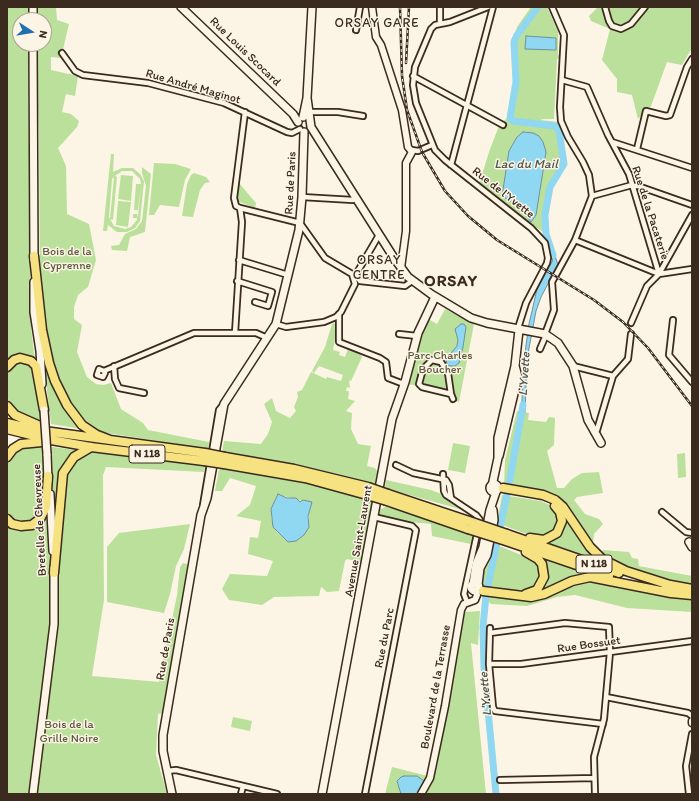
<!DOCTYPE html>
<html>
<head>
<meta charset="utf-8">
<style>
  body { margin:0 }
  #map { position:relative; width:699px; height:801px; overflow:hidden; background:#fcf5e5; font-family:Itim,sans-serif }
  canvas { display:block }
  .frame { position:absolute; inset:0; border:8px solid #3b2a1e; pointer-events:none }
  .north { position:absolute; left:12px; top:12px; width:40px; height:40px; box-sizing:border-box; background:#fcf5e5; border:1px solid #afa495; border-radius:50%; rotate:102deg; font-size:11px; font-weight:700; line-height:16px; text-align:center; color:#3b2a1e }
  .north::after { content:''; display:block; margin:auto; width:14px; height:18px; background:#1f6fb2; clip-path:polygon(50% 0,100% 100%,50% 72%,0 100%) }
</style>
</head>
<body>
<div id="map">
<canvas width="699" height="801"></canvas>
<div class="frame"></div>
<div class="north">N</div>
</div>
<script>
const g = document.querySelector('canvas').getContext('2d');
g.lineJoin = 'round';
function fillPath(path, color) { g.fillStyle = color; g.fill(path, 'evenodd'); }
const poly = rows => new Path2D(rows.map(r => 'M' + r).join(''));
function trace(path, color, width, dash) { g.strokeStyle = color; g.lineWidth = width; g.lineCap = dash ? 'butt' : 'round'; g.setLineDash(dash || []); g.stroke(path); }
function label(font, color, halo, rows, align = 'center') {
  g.font = font + ' Itim,sans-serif'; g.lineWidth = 3; g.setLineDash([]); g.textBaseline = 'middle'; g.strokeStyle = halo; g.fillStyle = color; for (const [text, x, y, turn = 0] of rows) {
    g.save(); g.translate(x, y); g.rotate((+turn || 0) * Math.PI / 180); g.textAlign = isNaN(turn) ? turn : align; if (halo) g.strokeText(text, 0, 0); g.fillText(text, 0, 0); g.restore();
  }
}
fillPath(poly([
  [7,7,29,7,29,20,20,20,20,44,30,44,28,55,31,328,38,385,41,423,14,410,7,397],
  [36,7,56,7,57,20,69,24,61,58,51,57,51,70,78,76,75,96,66,94,62,112,71,114,79,121,77,127,58,148,66,166,67,214,89,224,96,260,88,287,78,295,74,307,74,319,82,325,77,352,87,377,96,384,103,385,111,383,121,409,143,423,148,430,209,442,208,449,101,432,90,426,81,416,65,394,59,381,52,361,40,299,39,133,36,55,36,44,44,44,44,20,36,20],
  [531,7,547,7,558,32,558,55,560,56,560,58,557,59,554,119,542,119,541,120,558,122,564,164,553,181,548,195,545,215,546,234,530,223,479,184,490,149,499,126,507,118,511,106,514,82,513,42,517,27],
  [598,7,605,10,605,7,692,7,692,48,682,65,667,62,651,106,638,119,632,95,617,92,617,79,602,60,610,29,591,21,589,16],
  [111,154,114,154,113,172,122,168,133,168,140,174,144,181,140,221,135,228,127,232,117,232,108,225,107,231,103,231],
  [122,171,132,171,140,179,141,184,136,184,134,210,138,210,141,185,138,217,137,214,133,214,133,218,137,218,137,220,131,227,125,229,114,226,109,217,112,179,114,177,110,219,113,220,117,177,115,176],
  [154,163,175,164,191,169,185,180,179,207,160,205,154,215,149,215],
  [142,167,151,174,145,232,130,237,127,251,112,250,111,246,119,245,125,234,136,229,142,221,146,186,142,173],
  [194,173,206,177,210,182,205,183,200,190,193,217,182,216,187,184,191,175],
  [121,175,133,176,131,201,118,199],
  [239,183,256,203,255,208,237,201],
  [118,201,131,202,128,227,116,225],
  [445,309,474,324,459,402,451,400,452,393,408,384,420,338,428,319,437,324],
  [336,323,338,324,333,350,340,352,339,355,345,357,348,349,360,354,362,357,351,381,349,380,350,388,347,387,346,391,349,391,348,399,355,401,346,411,352,413,351,429,358,444,371,446,367,466,375,468,379,474,364,563,347,559,345,561,339,591,327,592,321,587,319,596,274,597,262,605,229,600,222,589,230,574,267,576,273,561,248,554,250,537,258,538,261,521,236,516,250,505,256,486,230,478,222,491,215,491,224,441,261,444,268,434,272,422,264,404,272,398,276,411,290,418,296,411,294,407,298,397,297,392,302,390,311,372,326,379,327,377,341,381,343,375,319,366,314,373,312,371,325,347,332,324],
  [284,496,302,501,309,510,309,523,288,542,277,532,271,517,273,504],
  [48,373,54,391,82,429,51,424,45,374],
  [517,411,529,413,528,420,546,422,549,417,555,418,554,445,547,451,557,488,564,488,572,479,582,473,599,472,603,493,577,497,574,500,585,514,599,519,603,524,594,534,593,543,589,542,564,504,504,486,505,460],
  [453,443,470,446,465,473,448,470],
  [42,445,45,487,41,512,36,519,29,522,18,522,11,519,7,514,7,463,18,448],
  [52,447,205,466,204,472,106,467,103,475,104,600,92,676,159,682,177,595,180,567,183,563,187,564,188,573,181,617,163,713,158,714,156,755,167,794,7,794,7,522,33,526,53,511],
  [685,453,686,477,678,478,677,454],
  [386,480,431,490,452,498,470,512,385,488],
  [502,495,541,501,554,507,559,515,556,530,545,536,532,536,497,523],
  [385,507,400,509,473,536,471,544,432,536,431,524,380,519,379,510],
  [566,519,567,519,598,563,545,544,559,536,564,528],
  [190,524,184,549,176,566,170,594,164,613,107,602,107,547,119,533],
  [490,542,533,560,541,572,538,585,523,592,484,585,482,580,483,570],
  [603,550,629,552,632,558,638,559,639,566,692,576,692,585,650,576,627,568,601,553],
  [542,557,553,563,591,574,537,594,546,581],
  [597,580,692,598,692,612,627,608,575,595,557,597,527,606,491,604,488,601,490,597,526,600,579,582],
  [480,611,478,645,471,643,486,794,426,794,431,785,437,766,464,612],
  [233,717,252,721,250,731,231,727],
  [392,767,428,776,421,791,417,794,385,794]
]), '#bae09b');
const water = poly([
  [526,36,556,38,556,50,525,49,526,36],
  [523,132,533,133,539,136,543,142,546,152,536,215,531,222,519,207,502,196,509,151,517,137,523,132],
  [552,246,558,265,541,297,536,311,527,359,525,413,519,413,522,401,523,367,529,324,537,289,552,262,553,257,549,248,552,246],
  [461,324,464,324,466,327,463,347,459,363,455,366,451,366,447,365,446,359,457,346,458,340,455,329,461,324],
  [278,494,287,498,296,498,300,502,303,500,312,502,308,516,309,527,304,535,296,541,288,542,273,527,271,509,278,494],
  [404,776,417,776,424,781,422,787,416,794,401,794,397,781,401,777,404,776]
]);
fillPath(water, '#90d8f1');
trace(water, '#6e929d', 1);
trace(poly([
  [538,7,517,35,514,42,516,82,510,118,513,121,555,126,559,130,564,164,550,187,545,215,546,234,553,255],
  [496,794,484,668,483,627,486,595,509,485,523,405]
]), '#90d8f1', 7);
const minor = poly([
  [488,7,450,22,435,25,431,29,415,67,413,85,416,103,435,150,445,160,531,228,545,243,548,258,547,263,526,303,519,325,519,330],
  [605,7,609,21,612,26,621,29,631,24,645,7],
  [440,24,440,7],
  [356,30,360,7],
  [62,53,75,71,83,75,148,83,224,103,287,132,292,133,300,129],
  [413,76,503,125],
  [562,80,587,87,608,135,629,174,659,274],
  [308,112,338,112,363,116],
  [612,142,692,168],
  [637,149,646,111,666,116,670,115,687,67,692,59],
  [412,150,418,151,432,145],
  [451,165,493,7],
  [633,186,638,186,692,205],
  [592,196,632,185],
  [302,197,353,200,356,198],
  [240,208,300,223,325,258,352,274,356,275],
  [575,240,659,274,692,269],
  [239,260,288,275],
  [356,275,360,281,405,286,412,281],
  [355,276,379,235],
  [237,281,272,292,268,306,255,302],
  [339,314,339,342,380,358,386,362,388,378,401,383,405,382],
  [673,320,669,355,692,382],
  [631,323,647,286,659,274,692,215],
  [276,324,286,327,324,322,336,317,341,312,355,284,352,274],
  [235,333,242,222,240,208,236,206,234,198,245,112],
  [399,334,417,336],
  [545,334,554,310,552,282,575,240,592,196,589,175,583,162,568,137,561,121,560,107,564,35,552,7],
  [540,349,546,335],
  [114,366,115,379,119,388,144,393],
  [573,366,613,376],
  [104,371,105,373,103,377,97,375,99,369,104,371,194,333,256,333,265,337],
  [613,376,628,359,631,334],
  [451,394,448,373,441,362,432,360,423,369,419,384,422,387,451,394,453,399],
  [594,432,597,430,613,376],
  [396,465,413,473,446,480,449,485,451,498],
  [443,474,444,491,446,495,476,515,480,520,464,594,467,602],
  [203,505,219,410,223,405],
  [662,512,686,532,692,533],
  [490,628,489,664,493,707,495,711,603,724],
  [490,633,565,623,609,627,610,652,604,719,594,757,595,794],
  [489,664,521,664,692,641],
  [606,697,688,713,692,716],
  [167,771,176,770,277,794],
  [500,780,594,778],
  [241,794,243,786],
  [365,794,416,530,412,526,374,517],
  [689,794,686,766,692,734]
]);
const tertiary = poly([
  [372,7,376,37,381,45,402,110,408,147],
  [401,268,406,231,406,163,412,152,408,147],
  [692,721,692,723],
  [421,794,430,778,445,706,461,610,464,604,475,600,477,595,476,591]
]);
const secondary = poly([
  [33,7,33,20],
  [181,7,293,114,298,122],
  [33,44,34,260],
  [307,98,311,127,394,258,408,277,431,294,471,318,487,323,545,334,558,343,573,366,588,420,601,443],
  [303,117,307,98,312,7],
  [34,282,34,312,40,351,42,384],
  [47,454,48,481],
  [499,456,518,377,515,366],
  '490 488a4 4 0 1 1 8 0a4 4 0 1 1-8 0Z',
  [492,486,498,458,498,438,515,366,519,330],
  [50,494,53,551],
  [689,542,692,547],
  '471 587a4 4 0 1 1 8 0a4 4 0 1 1-8 0Z',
  [473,584,476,564,483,547,490,510,496,492],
  [478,585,480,568,487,555,494,520,493,510],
  [33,794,54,624,54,568],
  [172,794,163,751,163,735,201,515,207,498,224,404,276,324,299,230,302,197,304,132],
  [322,794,392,419,405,382,418,333,435,297]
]);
const trunk = poly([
  [34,256,42,330,49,363,55,381,67,405,82,425,97,435,110,440],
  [7,367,14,360,20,358,31,361,36,366,44,410],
  [7,406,15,415,40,426],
  [7,423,37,430,205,453],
  [7,429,51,440,91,447,204,461],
  [7,457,13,449,21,444,42,442],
  [225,457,294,469,368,487],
  [224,464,305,478,367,495],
  [503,488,543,495,555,500,563,507,590,547,602,559,626,571,670,585],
  [388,494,469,521],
  [387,501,468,529],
  [7,519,12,524,21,526,32,525,40,519,46,507,48,476],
  [507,534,619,573],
  [530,538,544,540,557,533,562,521,560,512,555,506],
  [506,541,609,576],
  [54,573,63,473,74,457,91,447],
  [665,584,692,589],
  [483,591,531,597,544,594,572,581,590,577,671,593,692,595],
  [526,594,537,590,544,577,542,564,538,559,526,552]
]);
trace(minor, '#3b2a1e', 8);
trace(tertiary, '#3b2a1e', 9);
trace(secondary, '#3b2a1e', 10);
trace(trunk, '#3b2a1e', 11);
trace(minor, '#fcf5e5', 4.5);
trace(tertiary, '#fcf5e5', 6);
trace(secondary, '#fcf5e5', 7);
trace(trunk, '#f6e281', 8);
const rail = poly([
  [400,7,402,76,407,110,422,152,445,191,468,216,497,240,594,300,623,322,648,348,692,406],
  [406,63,409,7]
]);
trace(rail, '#3b2a1e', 2.5);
trace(rail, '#fcf5e5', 1, [3]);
const secondaryBridge = poly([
  [44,410,47,454]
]);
const trunkBridge = poly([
  [205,453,225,457],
  [204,461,224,464],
  [368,487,388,494],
  [367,495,387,501],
  [469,521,507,534],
  [468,529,506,541]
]);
trace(secondaryBridge, '#3b2a1e', 10, []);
trace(trunkBridge, '#3b2a1e', 11, []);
trace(secondaryBridge, '#fcf5e5', 7);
trace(trunkBridge, '#f6e281', 8);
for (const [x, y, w] of [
  [147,454,36],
  [594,564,36]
]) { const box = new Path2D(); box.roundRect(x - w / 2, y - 9, w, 18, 3); g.fillStyle = '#fcf5e5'; g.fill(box); trace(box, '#3b2a1e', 1); }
label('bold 11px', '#3b2a1e', null, [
  ["N 118",147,454],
  ["N 118",594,564]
]);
label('12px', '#3b2a1e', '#fcf5e5', [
  ["Rue Louis Scocard",245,52,44],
  ["Rue André Maginot",193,87,16],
  ["Rue de Paris",291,183,-87],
  ["Rue de l'Yvette",503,193,38],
  ["Rue de la Pacaterie",650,213,72],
  ["Bretelle de Chevreuse",40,520,-93],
  ["Avenue Saint-Laurent",359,541,-80],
  ["Rue du Parc",385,638,-79],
  ["Rue Bossuet",589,645,-8],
  ["Rue de Paris",166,649,-80],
  ["Boulevard de la Terrasse",436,687,-80]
]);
label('12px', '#5b583d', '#fcf5e5', [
  ["Bois de la",67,252],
  ["Cyprenne",67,266],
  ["Parc Charles",440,356],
  ["Boucher",440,370],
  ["Bois de la",69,725],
  ["Grille Noire",69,739]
]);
g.letterSpacing = '1px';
label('13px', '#3b2a1e', '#fcf5e5', [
  ["ORSAY GARE",377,24],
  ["ORSAY",379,261],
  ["CENTRE",379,276]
]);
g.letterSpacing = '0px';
label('italic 13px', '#505653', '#fcf5e5', [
  ["Lac du Mail",526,165],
  ["L'Yvette",525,374,-86],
  ["L'Yvette",486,694,-95]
]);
g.letterSpacing = '1px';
label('bold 16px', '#3b2a1e', '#fcf5e5', [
  ["ORSAY",451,282]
]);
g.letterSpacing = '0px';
</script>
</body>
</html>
